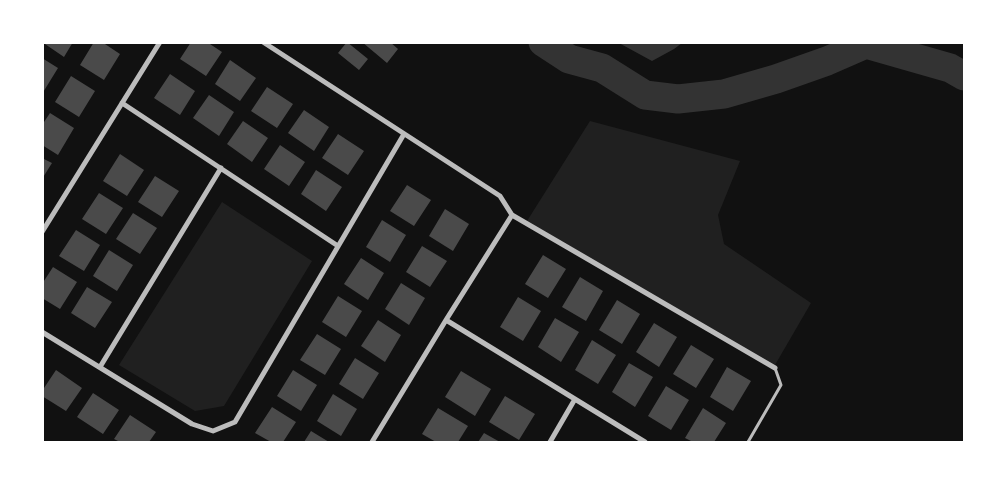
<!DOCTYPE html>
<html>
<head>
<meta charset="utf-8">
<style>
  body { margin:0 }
  #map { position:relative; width:1007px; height:485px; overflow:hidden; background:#111; font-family:Roboto,sans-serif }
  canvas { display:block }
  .frame { position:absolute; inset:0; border:44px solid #fff; pointer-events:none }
</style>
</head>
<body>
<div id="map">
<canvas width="1007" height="485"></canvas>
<div class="frame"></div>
</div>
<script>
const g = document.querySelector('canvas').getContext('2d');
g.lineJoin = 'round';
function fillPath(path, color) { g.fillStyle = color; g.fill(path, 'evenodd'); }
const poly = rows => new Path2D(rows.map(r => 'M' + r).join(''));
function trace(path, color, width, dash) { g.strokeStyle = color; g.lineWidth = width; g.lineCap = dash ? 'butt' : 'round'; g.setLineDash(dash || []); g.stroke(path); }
fillPath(poly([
  [590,121,740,161,718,215,724,244,811,303,775,365,527,221],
  [222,202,312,261,224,406,195,411,119,365]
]), '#202020');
fillPath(poly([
  [619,43,682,43,674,49,652,61]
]), '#333');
trace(poly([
  [543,42,569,59,602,68,645,95,678,99,724,94,776,79,827,61,866,44,950,68,964,76]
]), '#333', 29);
fillPath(poly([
  [42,42,73,42,64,57],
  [94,42,102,42,120,54,104,80,80,65],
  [191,42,207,42,222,52,206,76,180,59],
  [347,42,368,59,359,70,338,53],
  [362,42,390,42,398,49,387,63],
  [42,58,58,68,42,94],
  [230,60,256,78,240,101,215,84],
  [170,74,195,91,180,115,154,98],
  [71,76,95,91,79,117,55,102],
  [267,87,293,104,277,128,251,111],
  [209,95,234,112,219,136,193,118],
  [304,110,329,127,314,151,288,133],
  [50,113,74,128,58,155,42,145,42,125],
  [243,121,268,138,252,162,227,144],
  [338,134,364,151,348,175,322,158],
  [280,145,305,162,289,186,264,169],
  [120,154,144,170,127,196,103,181],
  [42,158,52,163,42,179],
  [316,170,342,187,326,211,301,194],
  [155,176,179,191,162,217,138,202],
  [407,185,431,200,414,226,390,211],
  [99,193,123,208,106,234,82,219],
  [445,209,469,224,453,251,429,236],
  [133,213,157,228,140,254,116,239],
  [382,220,406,235,390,262,366,247],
  [76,230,100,245,84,271,59,256],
  [422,246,447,261,430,287,406,272],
  [109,250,133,265,117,291,93,276],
  [543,255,566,269,548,298,525,284],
  [361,258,384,273,368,300,344,284],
  [53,267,77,282,60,309,42,298,42,284],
  [580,277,603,291,586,321,562,307],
  [401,283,425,298,409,325,385,309],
  [87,287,112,302,95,328,71,313],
  [338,296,362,311,346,337,322,322],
  [518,297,541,311,523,341,500,327],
  [617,300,640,314,622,344,599,330],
  [555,318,579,332,561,362,538,347],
  [378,320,401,335,385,362,361,346],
  [654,323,677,337,659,367,636,352],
  [317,334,341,349,325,375,300,360],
  [592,340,616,355,598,384,575,370],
  [691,345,714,359,696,388,673,374],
  [355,358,379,373,363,399,339,384],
  [629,363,653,377,635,407,612,392],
  [727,367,751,381,733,411,710,397],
  [56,370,82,388,66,411,42,396,42,391],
  [293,370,317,385,301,411,277,396],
  [461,371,491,389,475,416,445,397],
  [666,386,689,400,671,430,648,416],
  [93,393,119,410,103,434,77,417],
  [333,394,357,409,341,436,317,421],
  [505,396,535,414,519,440,489,422],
  [272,407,296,422,283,442,271,442,255,433],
  [438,408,468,426,458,442,436,442,422,434],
  [703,408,726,423,714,442,693,442,685,438],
  [130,415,156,432,149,442,120,442,114,439],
  [311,431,329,442,304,442],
  [484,433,500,442,478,442]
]), '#4a4a4a');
trace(poly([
  [748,442,781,385,775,368]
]), '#bcbcbc', 3);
trace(poly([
  [263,42,500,196,512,215,775,368],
  [122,103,338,246],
  [42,232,160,42],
  [446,320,645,442],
  [42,332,192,424,213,431,235,422,404,134],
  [100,367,221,168],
  [372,442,446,320,512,215],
  [550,442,575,399]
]), '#bcbcbc', 5);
</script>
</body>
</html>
